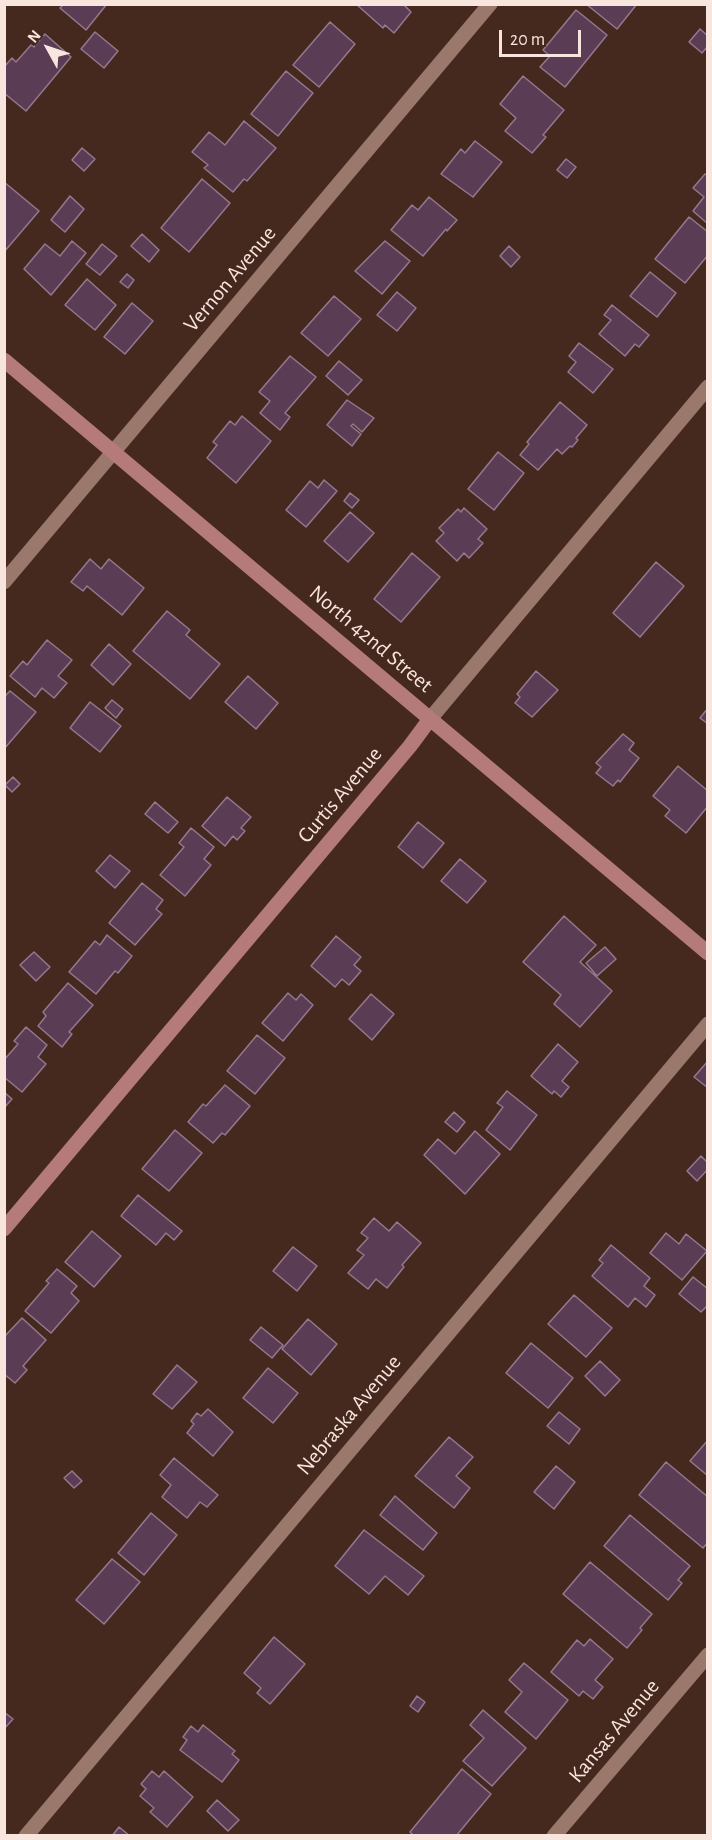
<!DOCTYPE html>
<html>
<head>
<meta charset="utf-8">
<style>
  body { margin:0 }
  #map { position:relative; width:712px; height:1840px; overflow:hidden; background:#45291e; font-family:"Alegreya Sans",sans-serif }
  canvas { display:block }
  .frame { position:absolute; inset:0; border:6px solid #f8e5dd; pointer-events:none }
  .north { position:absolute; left:18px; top:18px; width:60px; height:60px; -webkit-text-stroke:4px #45291e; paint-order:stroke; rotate:310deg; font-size:16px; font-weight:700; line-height:24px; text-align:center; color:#f8e5dd }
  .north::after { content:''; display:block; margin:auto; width:21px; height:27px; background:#f8e5dd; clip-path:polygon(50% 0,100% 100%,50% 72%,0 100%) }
  .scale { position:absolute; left:499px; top:30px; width:82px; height:27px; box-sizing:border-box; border:3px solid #f8e5dd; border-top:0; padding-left:8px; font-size:18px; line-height:21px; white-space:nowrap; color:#f8e5dd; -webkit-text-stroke:4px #45291e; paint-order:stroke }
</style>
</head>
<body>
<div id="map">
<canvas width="712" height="1840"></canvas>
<div class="frame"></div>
<div class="north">N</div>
<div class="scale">20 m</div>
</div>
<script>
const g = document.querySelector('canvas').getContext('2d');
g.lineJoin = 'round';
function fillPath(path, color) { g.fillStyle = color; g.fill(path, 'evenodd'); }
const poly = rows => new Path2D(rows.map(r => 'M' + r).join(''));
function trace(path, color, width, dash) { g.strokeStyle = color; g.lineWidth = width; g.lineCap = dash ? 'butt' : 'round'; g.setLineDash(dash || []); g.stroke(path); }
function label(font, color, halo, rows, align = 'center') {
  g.font = font + ' "Alegreya Sans",sans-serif'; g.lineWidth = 6; g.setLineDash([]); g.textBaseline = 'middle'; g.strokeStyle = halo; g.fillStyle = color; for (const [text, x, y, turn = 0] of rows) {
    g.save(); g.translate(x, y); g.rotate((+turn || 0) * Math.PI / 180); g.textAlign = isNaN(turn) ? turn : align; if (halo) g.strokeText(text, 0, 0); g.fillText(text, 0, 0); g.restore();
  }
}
const building = poly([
  [64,4,107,4,86,30,60,8,64,4],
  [356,4,403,4,411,12,394,33,385,25,383,28,356,4],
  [586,4,637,4,617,29,586,4],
  [576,10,607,35,565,87,540,67,550,56,543,50,576,10],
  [330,22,355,44,319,87,293,65,330,22],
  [700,29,708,36,708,46,702,53,689,42,700,29],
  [95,32,118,51,104,68,81,49,95,32],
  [45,34,71,57,26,111,4,93,4,67,12,58,16,62,31,45,34,47,45,34],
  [286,71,313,93,278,136,251,114,286,71],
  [523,76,564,110,543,135,546,137,532,153,505,131,516,118,500,104,523,76],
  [244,121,276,148,247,181,244,179,233,192,204,168,208,165,192,152,209,132,225,145,244,121],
  [475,141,502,162,473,197,441,174,461,149,465,153,475,141],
  [82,148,95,159,84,171,72,160,82,148],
  [566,159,576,167,567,178,557,170,566,159],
  [705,174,708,175,708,224,693,211,704,197,693,188,705,174],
  [202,179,230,203,189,252,161,228,202,179],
  [4,182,39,211,4,252,4,182],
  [70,196,84,209,65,232,51,220,70,196],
  [429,197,457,220,447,231,446,229,423,256,391,230,412,205,418,210,429,197],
  [689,217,708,232,708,255,685,283,655,259,689,217],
  [142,234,159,250,149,262,131,246,142,234],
  [72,241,86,253,51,295,24,269,45,244,60,256,72,241],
  [385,241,410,261,382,294,355,271,385,241],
  [102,244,117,256,100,275,86,264,102,244],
  [509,246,520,257,511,267,500,256,509,246],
  [650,272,676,293,657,317,630,296,650,272],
  [127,274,134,280,128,288,120,282,127,274],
  [87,279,116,305,95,330,65,305,87,279],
  [397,292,416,308,397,331,377,315,397,292],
  [334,296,361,319,328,356,301,333,334,296],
  [132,303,153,321,125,354,104,337,132,303],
  [612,305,649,335,639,347,635,344,625,356,599,334,611,320,604,315,612,305],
  [579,343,613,369,593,393,568,372,576,362,569,356,579,343],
  [290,356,316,377,285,413,290,417,280,430,260,413,270,401,259,392,290,356],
  [339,361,362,380,348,395,326,376,339,361],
  [347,400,374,418,362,432,353,424,351,426,361,434,352,446,327,425,347,400],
  [560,402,587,425,576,438,578,440,572,447,570,446,562,454,557,449,538,470,520,455,529,444,527,442,560,402],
  [242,416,271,441,236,483,207,458,217,445,213,442,230,421,235,425,242,416],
  [498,452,524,473,494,510,468,489,498,452],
  [324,480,337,491,306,527,286,510,310,481,318,488,324,480],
  [350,493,359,500,352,508,344,501,350,493],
  [464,508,487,529,478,539,483,543,469,558,464,553,457,561,436,541,444,533,439,528,458,509,461,512,464,508],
  [350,512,374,533,348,562,324,541,350,512],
  [412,553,440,577,401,622,374,599,412,553],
  [90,559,101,569,109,559,144,588,122,615,87,586,83,591,71,582,90,559],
  [656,562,684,586,640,637,613,613,656,562],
  [167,611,190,630,186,635,220,664,190,699,133,651,167,611],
  [47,640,72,660,58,676,67,683,54,698,42,688,35,697,10,676,23,661,27,665,47,640],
  [109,644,131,664,113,685,91,665,109,644],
  [536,671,558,690,532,717,515,703,520,697,517,694,536,671],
  [248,676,278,703,256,729,225,702,248,676],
  [10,691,36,712,4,749,4,697,10,691],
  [112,700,123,709,116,718,105,708,112,700],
  [90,702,121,726,100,752,70,728,90,702],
  [708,708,708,724,700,718,708,708],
  [623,734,634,743,629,750,639,758,620,782,618,780,613,786,596,773,601,767,596,763,623,734],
  [678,766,708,791,708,806,686,833,665,816,670,810,653,796,678,766],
  [13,777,20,784,12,792,5,785,13,777],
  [227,797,251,817,241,828,245,831,237,840,233,836,225,846,202,826,227,797],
  [155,802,178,822,168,833,145,814,155,802],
  [418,822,444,843,423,868,398,847,418,822],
  [191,828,214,847,204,859,211,865,185,896,160,875,184,847,179,843,191,828],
  [110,855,130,871,115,888,96,871,110,855],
  [460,859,486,881,467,903,441,881,460,859],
  [142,883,163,900,156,909,162,914,135,945,109,923,142,883],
  [564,916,596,945,580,962,612,991,580,1027,554,1004,561,995,523,962,564,916],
  [107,935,132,956,118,973,115,971,96,994,69,972,95,941,100,945,107,935],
  [336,936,361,957,354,965,361,971,349,985,342,979,335,987,311,966,336,936],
  [605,947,616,959,597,976,586,963,605,947],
  [34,952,50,967,36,981,20,965,34,952],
  [68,983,93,1005,69,1032,72,1034,62,1047,38,1026,46,1016,43,1012,68,983],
  [288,993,296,1000,301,994,313,1005,283,1041,262,1023,288,993],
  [371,994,394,1014,372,1040,349,1019,371,994],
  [26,1027,47,1045,38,1057,46,1064,22,1092,4,1077,4,1060,18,1044,14,1041,26,1027],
  [257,1035,285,1058,255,1094,227,1071,257,1035],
  [558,1044,578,1062,562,1081,569,1087,561,1097,554,1091,552,1094,531,1076,558,1044],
  [708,1061,708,1088,694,1077,708,1061],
  [225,1085,250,1106,225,1135,222,1133,213,1143,188,1122,203,1104,206,1106,225,1085],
  [507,1091,537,1115,510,1150,486,1130,503,1107,497,1103,507,1091],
  [4,1092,12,1099,4,1108,4,1092],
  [454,1112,465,1122,457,1132,445,1122,454,1112],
  [175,1130,202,1153,169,1191,142,1169,175,1130],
  [475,1131,500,1154,465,1194,424,1155,438,1139,455,1154,475,1131],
  [701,1156,708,1163,708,1169,697,1181,687,1171,701,1156],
  [138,1195,182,1231,174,1240,166,1233,156,1245,121,1216,138,1195],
  [374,1218,389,1231,397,1222,421,1243,402,1265,404,1267,387,1288,376,1279,368,1289,348,1273,364,1255,357,1250,368,1238,361,1233,374,1218],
  [92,1231,121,1256,94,1287,65,1262,92,1231],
  [666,1233,679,1244,686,1234,707,1251,682,1280,650,1253,666,1233],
  [611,1245,650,1278,644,1286,655,1295,646,1307,635,1298,628,1307,592,1276,603,1263,599,1260,611,1245],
  [293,1247,317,1266,297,1291,273,1271,293,1247],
  [57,1269,77,1286,71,1293,79,1301,51,1333,25,1311,49,1283,46,1281,57,1269],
  [693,1277,708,1289,708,1305,701,1312,679,1294,693,1277],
  [574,1295,612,1328,586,1357,548,1324,574,1295],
  [22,1318,46,1340,23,1366,27,1370,15,1383,4,1374,4,1337,22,1318],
  [308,1319,337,1344,311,1375,282,1349,308,1319],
  [261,1327,283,1345,272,1358,250,1340,261,1327],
  [531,1343,573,1378,548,1408,506,1373,531,1343],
  [600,1361,620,1380,605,1396,585,1376,600,1361],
  [177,1365,197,1382,172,1409,153,1394,177,1365],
  [268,1368,298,1393,273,1423,243,1398,268,1368],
  [208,1409,233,1432,213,1456,187,1433,194,1424,191,1421,197,1413,201,1416,208,1409],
  [559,1412,580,1429,569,1444,547,1426,559,1412],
  [449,1437,473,1457,456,1476,470,1488,454,1508,415,1476,449,1437],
  [708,1440,708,1476,690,1461,708,1440],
  [174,1458,218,1495,207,1507,200,1502,187,1518,162,1497,171,1485,160,1475,174,1458],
  [666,1462,708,1497,708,1542,703,1548,639,1495,666,1462],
  [556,1466,575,1482,554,1509,534,1492,556,1466],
  [72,1471,82,1481,74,1488,64,1478,72,1471],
  [395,1496,437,1533,423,1550,380,1515,395,1496],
  [151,1513,177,1535,144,1575,118,1553,151,1513],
  [630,1515,690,1566,678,1580,682,1583,668,1600,604,1546,630,1515],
  [364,1530,424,1576,408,1595,385,1576,369,1594,335,1566,364,1530],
  [112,1559,140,1582,104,1624,76,1600,112,1559],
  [590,1562,652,1614,640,1628,642,1630,627,1648,563,1594,590,1562],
  [274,1637,305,1664,270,1704,257,1693,261,1688,244,1673,274,1637],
  [590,1639,613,1659,595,1680,603,1687,593,1699,583,1691,579,1696,551,1672,577,1640,584,1646,590,1639],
  [524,1663,568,1700,536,1739,505,1712,522,1692,509,1680,524,1663],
  [417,1696,425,1702,418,1712,410,1706,417,1696],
  [483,1710,526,1748,492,1786,463,1761,484,1738,470,1725,483,1710],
  [4,1712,13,1719,4,1729,4,1712],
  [203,1725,235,1751,232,1754,239,1760,222,1782,180,1750,187,1740,183,1737,191,1726,198,1732,203,1725],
  [462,1769,491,1794,456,1836,414,1836,410,1832,462,1769],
  [152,1771,159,1777,164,1771,193,1797,167,1827,150,1812,154,1808,140,1796,146,1789,141,1784,152,1771],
  [217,1800,239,1820,228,1831,207,1811,217,1800],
  [119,1827,130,1836,112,1836,119,1827]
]);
fillPath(building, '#5b3c55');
trace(building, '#94788e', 1.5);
trace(poly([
  [4,582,490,4],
  [430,719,708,387],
  [26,1836,708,1024],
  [554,1836,708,1655]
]), '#9a786b', 15);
trace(poly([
  [4,360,708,953],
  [4,1229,410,746,430,719]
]), '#b57a7a', 15);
label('22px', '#f8e5dd', '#45291e', [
  ["Vernon Avenue",230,279,-50],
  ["North 42nd Street",371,639,40],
  ["Curtis Avenue",340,795,-50],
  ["Nebraska Avenue",349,1415,-50],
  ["Kansas Avenue",614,1731,-50]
]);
</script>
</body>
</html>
